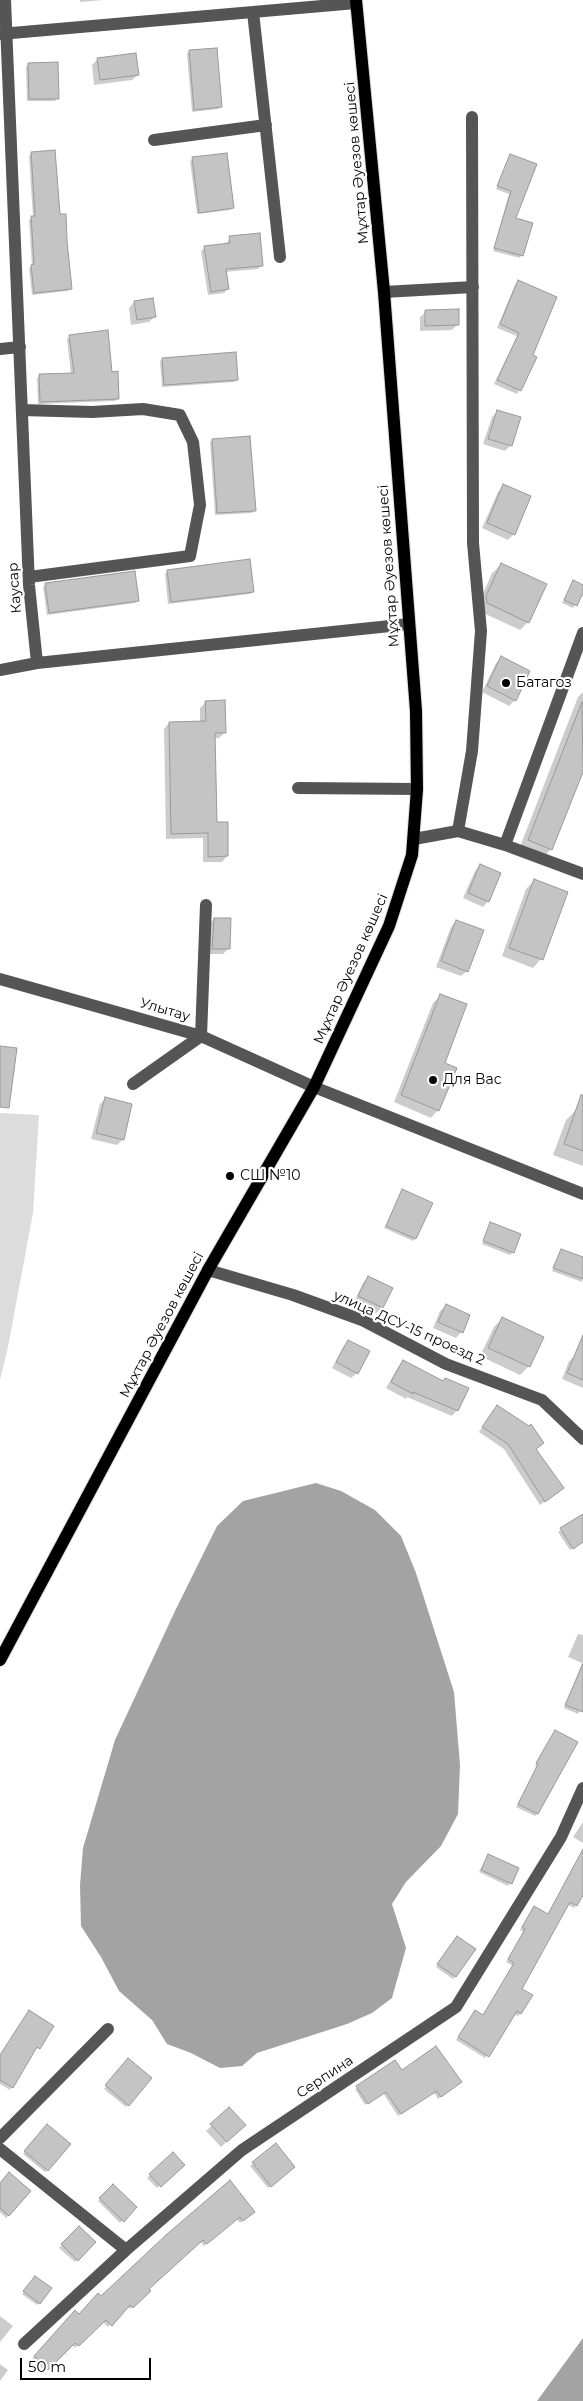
<!DOCTYPE html>
<html>
<head>
<meta charset="utf-8">
<style>
  body { margin:0 }
  #map { position:relative; width:583px; height:2401px; overflow:hidden; background:#fff; font-family:Montserrat,sans-serif }
  canvas { display:block }
  .scale { position:absolute; left:20px; top:2358px; width:131px; height:22px; box-sizing:border-box; border:2px solid #000; border-top:0; padding-left:6px; font-size:15px; line-height:18px; white-space:nowrap; color:#000; -webkit-text-stroke:4px #fff; paint-order:stroke }
</style>
</head>
<body>
<div id="map">
<canvas width="583" height="2401"></canvas>
<div class="scale">50 m</div>
</div>
<script>
const g = document.querySelector('canvas').getContext('2d');
g.lineJoin = 'round';
function fillPath(path, color) { g.fillStyle = color; g.fill(path, 'evenodd'); }
const poly = rows => new Path2D(rows.map(r => 'M' + r).join(''));
function trace(path, color, width, dash) { g.strokeStyle = color; g.lineWidth = width; g.lineCap = dash ? 'butt' : 'round'; g.setLineDash(dash || []); g.stroke(path); }
function label(font, color, halo, rows, align = 'center') {
  g.font = font + ' Montserrat,sans-serif'; g.lineWidth = 4.5; g.setLineDash([]); g.textBaseline = 'middle'; g.strokeStyle = halo; g.fillStyle = color; for (const [text, x, y, turn = 0] of rows) {
    g.save(); g.translate(x, y); g.rotate((+turn || 0) * Math.PI / 180); g.textAlign = isNaN(turn) ? turn : align; if (halo) g.strokeText(text, 0, 0); g.fillText(text, 0, 0); g.restore();
  }
}
fillPath(poly([
  [0,1113,39,1115,33,1213,8,1347,0,1380]
]), '#dcdcdc');
fillPath(poly([
  [316,1483,341,1491,375,1510,401,1536,416,1573,454,1692,460,1765,458,1814,441,1846,406,1882,392,1904,406,1948,392,1998,372,2013,347,2024,257,2053,242,2066,220,2068,191,2053,167,2044,152,2020,119,1991,101,1957,81,1926,80,1885,83,1848,115,1740,175,1611,217,1526,243,1501],
  [583,2338,583,2401,537,2401]
]), '#a3a3a3');
fillPath(poly([
  [80,0,103,0,80,2],
  [189,51,221,107,218,109,192,112,187,54],
  [98,59,138,75,132,80,94,85,92,65],
  [28,64,57,98,55,101,27,101,26,67],
  [32,153,59,216,65,241,71,288,68,291,32,295,29,268,32,266,29,220,33,217,29,156],
  [510,155,514,219,531,224,520,258,493,251,509,194,496,189],
  [193,159,233,208,230,210,197,214,190,161],
  [230,238,262,265,258,269,225,272,228,289,224,293,208,295,201,251,205,247,226,244],
  [519,282,531,355,536,357,517,394,494,384,517,336,497,328,515,285],
  [134,302,155,316,149,322,131,325,129,308],
  [426,312,458,324,452,330,420,331,420,317],
  [70,336,117,399,115,401,38,404,37,378,39,376,71,374,67,339],
  [163,359,237,379,234,382,162,387,160,361],
  [498,411,519,418,510,446,505,451,483,444,492,417],
  [212,440,254,510,252,513,215,515,210,442],
  [504,486,514,534,508,540,482,528,498,492],
  [249,561,252,591,250,594,168,604,165,574,167,571],
  [501,565,528,622,520,630,479,611,478,605,492,573],
  [573,582,583,586,583,590,573,608,562,603],
  [46,584,138,600,135,603,47,615,43,587],
  [501,658,515,700,509,706,482,692,496,663],
  [583,692,583,769,551,849,540,861,518,852,578,697],
  [206,702,225,732,219,738,214,738,216,824,227,856,222,862,203,862,203,838,166,839,164,729,169,723,200,722,200,708],
  [480,865,488,901,483,907,463,898,475,871],
  [534,881,541,959,533,968,502,956,526,889],
  [214,919,229,948,223,954,207,954,208,925],
  [456,921,467,971,461,976,436,967,451,927],
  [440,996,444,1064,438,1110,431,1118,394,1102,433,1003],
  [105,1099,123,1139,117,1145,91,1139,100,1104],
  [577,1109,583,1112,583,1166,553,1155,566,1120],
  [403,1190,415,1239,413,1241,384,1228],
  [490,1224,513,1252,510,1255,482,1244],
  [561,1250,583,1259,582,1282,552,1271],
  [368,1277,391,1288,382,1308,376,1313,354,1302,363,1283],
  [446,1306,469,1316,461,1332,456,1338,433,1328,440,1311],
  [502,1319,529,1366,520,1375,480,1356,494,1327],
  [348,1341,357,1373,351,1378,332,1368,343,1347],
  [575,1356,583,1359,583,1388,562,1379,569,1361],
  [403,1361,442,1382,445,1379,457,1410,452,1416,407,1397,406,1399,386,1388,398,1367],
  [497,1406,535,1449,558,1492,540,1505,504,1449,479,1432],
  [583,1516,583,1542,570,1550,558,1532],
  [578,1634,583,1635,583,1706,578,1714,564,1708,582,1663,568,1657],
  [555,1731,537,1814,535,1816,516,1807,537,1767,535,1766],
  [583,1822,583,1843,573,1837],
  [488,1856,518,1869,508,1886,479,1872],
  [583,1872,583,1893,574,1908,567,1904,520,1989,520,2013,518,2016,514,2014,485,2058,456,2040,473,2014,483,2016,513,1966,506,1962,524,1932,520,1930,532,1910,547,1915],
  [455,1940,474,1949,453,1979,436,1967],
  [27,2014,39,2048,35,2049,10,2090,0,2084,0,2055],
  [126,2062,128,2105,126,2107,104,2089],
  [402,2072,458,2085,438,2099,434,2092,398,2116,383,2093,365,2105,355,2089],
  [229,2109,244,2125,221,2147,206,2131],
  [45,2128,47,2170,45,2172,23,2154],
  [276,2145,291,2170,268,2188,250,2166],
  [173,2154,183,2165,157,2188,147,2178],
  [0,2185,29,2191,6,2218,0,2212],
  [113,2186,135,2207,120,2223,98,2201],
  [254,2212,240,2223,236,2218,204,2246,200,2241,147,2289,149,2291,130,2309,127,2307,108,2327,102,2321,75,2348,72,2344,45,2371,32,2359,75,2312,78,2316,101,2298,167,2236],
  [79,2227,94,2242,75,2262,59,2248],
  [33,2280,39,2303,37,2305,22,2294],
  [0,2316,13,2326,0,2342],
  [0,2364,8,2370,0,2381]
]), '#0003');
const building = poly([
  [217,48,222,107,194,110,189,50,217,48],
  [136,53,139,75,100,80,97,58,136,53],
  [58,62,59,99,29,99,28,63,58,62],
  [55,150,60,214,66,214,67,241,72,289,34,293,31,265,34,264,31,216,35,216,31,152,55,150],
  [227,153,234,208,199,213,192,157,227,153],
  [510,154,537,164,516,218,533,223,523,256,494,248,511,191,497,186,510,154],
  [260,233,263,266,226,269,229,289,211,292,204,246,230,243,229,236,260,233],
  [518,280,557,297,533,355,537,357,521,391,497,380,519,333,500,324,518,280],
  [153,298,156,317,137,320,134,301,153,298],
  [459,309,459,325,425,326,425,310,459,309],
  [108,330,112,372,118,371,119,399,40,402,39,374,74,373,69,335,108,330],
  [236,352,238,380,164,385,162,358,236,352],
  [497,410,521,417,512,446,488,439,497,410],
  [250,436,256,511,217,513,212,439,250,436],
  [503,484,531,496,515,535,487,523,503,484],
  [250,559,254,592,171,602,167,570,250,559],
  [501,563,547,584,529,623,487,603,486,596,501,563],
  [135,571,139,601,49,613,45,583,135,571],
  [573,580,583,585,583,593,577,606,564,600,573,580],
  [501,656,530,671,516,701,487,686,501,656],
  [225,700,226,733,215,733,217,822,228,822,228,856,208,857,208,833,171,834,169,722,206,721,205,701,225,700],
  [582,702,583,772,552,850,528,840,582,702],
  [480,864,501,873,489,902,468,893,480,864],
  [534,879,568,892,543,960,509,948,534,879],
  [214,918,231,918,230,949,212,949,214,918],
  [456,920,484,930,468,972,441,961,456,920],
  [440,994,467,1004,445,1063,457,1068,439,1111,401,1095,440,994],
  [0,1046,17,1048,9,1108,0,1107,0,1046],
  [581,1095,583,1095,583,1151,564,1144,581,1095],
  [105,1097,132,1104,124,1140,96,1133,105,1097],
  [402,1189,433,1203,416,1239,386,1226,402,1189],
  [490,1222,521,1234,514,1253,483,1241,490,1222],
  [561,1249,583,1257,583,1279,553,1268,561,1249],
  [368,1276,393,1288,383,1308,358,1296,368,1276],
  [446,1304,470,1315,463,1333,438,1322,446,1304],
  [502,1317,544,1337,530,1367,488,1348,502,1317],
  [583,1335,583,1380,567,1373,583,1335],
  [348,1340,370,1351,358,1374,336,1362,348,1340],
  [403,1360,443,1381,445,1378,469,1388,458,1411,413,1392,413,1394,391,1382,403,1360],
  [497,1405,529,1426,531,1424,544,1443,536,1449,564,1488,545,1502,508,1444,482,1427,497,1405],
  [583,1514,583,1542,573,1549,560,1528,583,1514],
  [583,1664,583,1712,565,1705,583,1664],
  [555,1730,578,1742,538,1814,518,1804,538,1764,536,1763,555,1730],
  [583,1849,583,1895,577,1906,570,1902,522,1989,533,1995,521,2014,517,2011,489,2057,458,2037,475,2010,483,2015,514,1963,508,1959,525,1929,522,1927,534,1906,548,1914,583,1849],
  [488,1854,519,1868,512,1884,481,1870,488,1854],
  [457,1936,476,1949,456,1977,437,1964,457,1936],
  [29,2010,54,2026,40,2049,37,2047,13,2088,0,2080,0,2055,29,2010],
  [436,2046,462,2082,441,2097,437,2091,401,2114,386,2092,368,2104,356,2086,395,2060,402,2070,436,2046],
  [128,2058,152,2078,129,2106,105,2085,128,2058],
  [229,2107,246,2125,227,2142,210,2124,229,2107],
  [47,2124,71,2144,48,2171,24,2151,47,2124],
  [276,2143,295,2167,271,2187,252,2162,276,2143],
  [173,2152,185,2165,161,2187,149,2174,173,2152],
  [9,2172,31,2191,9,2216,0,2208,0,2183,9,2172],
  [230,2180,255,2212,243,2221,240,2217,207,2244,203,2240,149,2289,151,2291,133,2308,130,2305,112,2326,106,2320,79,2346,75,2343,48,2370,34,2356,75,2310,79,2314,98,2293,101,2296,166,2235,230,2180],
  [113,2184,137,2207,124,2222,99,2198,113,2184],
  [79,2226,96,2242,78,2261,61,2244,79,2226],
  [35,2276,52,2288,40,2304,23,2291,35,2276]
]);
fillPath(building, '#c4c4c4');
trace(building, '#999', 1);
const major = poly([
  [0,1660,208,1270,314,1087,389,926,412,855,417,789,416,711,384,292,356,0]
]);
trace(major, '#dbdbdb', 14);
trace(poly([
  [5,0,29,585,37,663],
  [253,12,280,257],
  [0,34,356,3],
  [154,140,266,125],
  [384,292,473,287],
  [0,349,20,347],
  [22,410,92,412,143,409,180,415,193,442,200,505,190,556,29,577],
  [0,670,37,663,409,624],
  [298,788,417,789],
  [458,831,472,751,481,631,473,543,472,117],
  [414,839,458,831,505,845,583,633],
  [505,845,583,874],
  [0,979,201,1036,314,1087,583,1194],
  [133,1084,201,1036,206,905],
  [208,1270,293,1295,362,1320,446,1364,542,1400,583,1439],
  [0,2138,108,2029],
  [0,2149,126,2250],
  [24,2344,126,2250,242,2150,456,2007,561,1837,583,1788]
]), '#555', 12);
trace(major, '#000', 12);
for (const [x, y, r, color] of [
  [506,683,5,"#000"],
  [433,1080,5,"#000"],
  [230,1176,5,"#000"]
]) { const dot = new Path2D(); dot.arc(x, y, r, 0, 2 * Math.PI); g.fillStyle = color; g.fill(dot); trace(dot, '#fff', 2); }
label('14px', '#000', '#fff', [
  ["Мұхтар Әуезов көшесі",357,163,-95],
  ["Мұхтар Әуезов көшесі",389,566,-94],
  ["Каусар",15,588,-94],
  ["Мұхтар Әуезов көшесі",351,969,-66],
  ["Улытау",165,1010,16],
  ["Мұхтар Әуезов көшесі",162,1325,-62],
  ["улица ДСУ-15 проезд 2",409,1328,24],
  ["Серпина",325,2077,-34]
]);
label('14px', '#000', '#fff', [
  ["Батагоз",516,683],
  ["Для Вас",443,1080],
  ["СШ №10",240,1176]
], 'left');
</script>
</body>
</html>
